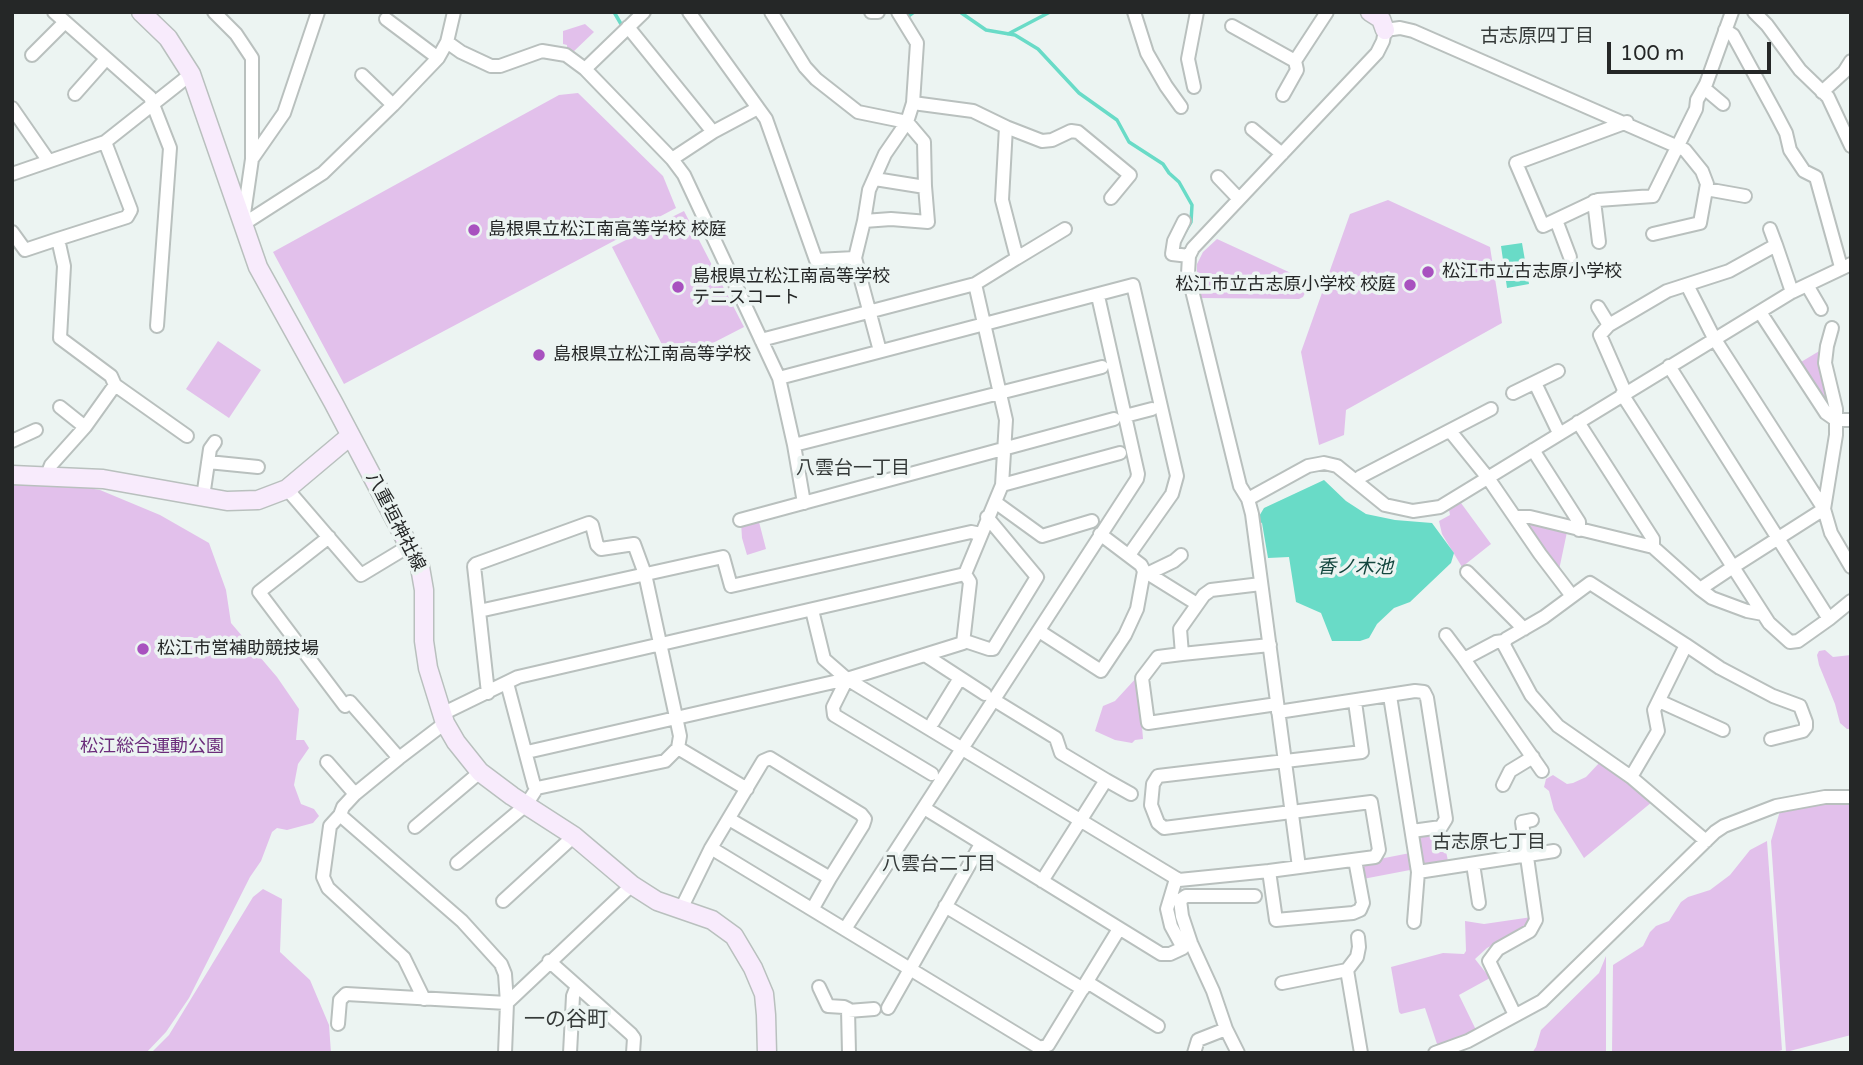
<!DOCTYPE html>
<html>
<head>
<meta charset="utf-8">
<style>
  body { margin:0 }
  #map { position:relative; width:1863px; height:1065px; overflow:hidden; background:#ecf4f2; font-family:"Varela Round",sans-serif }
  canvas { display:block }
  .frame { position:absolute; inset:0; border:14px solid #252727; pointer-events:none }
  .scale { position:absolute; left:1607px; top:42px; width:164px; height:32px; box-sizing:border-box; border:4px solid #252727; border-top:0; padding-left:9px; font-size:21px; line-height:24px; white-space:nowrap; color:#252727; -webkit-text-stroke:5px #ecf4f2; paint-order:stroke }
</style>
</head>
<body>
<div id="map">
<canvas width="1863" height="1065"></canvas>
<div class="frame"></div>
<div class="scale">100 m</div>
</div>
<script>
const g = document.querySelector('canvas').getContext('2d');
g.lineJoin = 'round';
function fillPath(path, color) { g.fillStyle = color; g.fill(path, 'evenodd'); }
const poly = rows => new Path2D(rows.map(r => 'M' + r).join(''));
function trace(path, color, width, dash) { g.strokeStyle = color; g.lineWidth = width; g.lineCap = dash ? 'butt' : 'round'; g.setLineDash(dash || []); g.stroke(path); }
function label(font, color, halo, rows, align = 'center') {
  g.font = font + ' "Varela Round","Noto Sans JP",sans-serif'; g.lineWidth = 7; g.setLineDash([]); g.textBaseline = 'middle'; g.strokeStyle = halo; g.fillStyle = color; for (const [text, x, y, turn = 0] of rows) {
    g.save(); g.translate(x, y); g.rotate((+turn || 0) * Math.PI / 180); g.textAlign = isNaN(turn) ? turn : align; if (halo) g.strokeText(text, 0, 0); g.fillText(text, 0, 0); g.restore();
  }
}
fillPath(poly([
  [585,24,594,32,572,53,567,50,567,45,563,44,563,31],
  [578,93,663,176,676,208,344,384,273,252,559,95],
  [1388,200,1490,247,1502,323,1346,410,1344,435,1319,445,1301,352,1350,214],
  [684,211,744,327,672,364,612,247],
  [1217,239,1304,279,1300,291,1305,293,1303,297,1299,299,1201,298,1197,278,1197,264,1203,252],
  [218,341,261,370,229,418,186,389],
  [1821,350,1830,408,1801,362],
  [12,484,70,485,100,490,160,515,209,543,226,590,231,623,277,677,299,709,296,740,304,740,309,748,298,764,294,785,301,804,314,809,319,816,313,823,287,830,277,828,272,832,261,861,250,877,189,998,166,1032,146,1053,12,1053],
  [1461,503,1491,544,1462,567,1442,534,1439,521,1450,515,1449,510],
  [758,518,766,549,747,555,742,538,741,522],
  [1528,522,1567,532,1559,570,1525,525],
  [1825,650,1833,657,1851,655,1851,729,1847,729,1840,723,1835,704,1819,665,1817,655,1819,651],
  [1138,676,1143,739,1135,740,1132,743,1115,740,1095,731,1103,706,1115,701],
  [1601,761,1652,802,1584,858,1554,810,1549,791,1544,787,1546,779,1553,775,1567,784,1573,783,1586,777],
  [1827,804,1851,805,1851,1035,1786,1052,1771,841,1780,811],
  [1442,832,1448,861,1428,865,1421,860,1417,840,1421,836],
  [1767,841,1782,1050,1773,1053,1612,1053,1613,965,1643,946,1650,932,1656,926,1669,921,1681,902,1688,897,1710,890,1730,875,1750,850],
  [1410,853,1410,870,1363,879,1360,867,1364,862],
  [263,889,282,899,280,952,310,980,329,1025,331,1053,151,1053,169,1035,253,897],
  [1532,917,1527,927,1487,948,1475,959,1490,978,1459,995,1476,1030,1438,1047,1425,1008,1401,1014,1399,1012,1391,967,1443,953,1464,954,1466,951,1465,921,1484,924],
  [1606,956,1606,1053,1532,1053,1536,1047,1541,1030,1599,973]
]), '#e2c0eb');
fillPath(poly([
  [1522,243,1529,284,1507,288,1501,246],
  [1324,480,1346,501,1366,514,1395,520,1432,523,1454,553,1451,563,1410,602,1394,608,1377,624,1369,638,1360,641,1332,641,1321,613,1296,602,1289,557,1268,558,1262,523,1259,522,1258,518,1264,508]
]), '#69dbc7');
trace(poly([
  [614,12,621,24],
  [960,12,986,30,1015,35,1038,49,1079,93,1117,120,1129,142,1163,164,1169,173,1179,182,1192,205,1191,222,1183,235],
  [903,16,907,17,914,12],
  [1008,34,1050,12]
]), '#69dbc7', 3.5);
const street = poly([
  [54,12,150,97,170,148,157,326],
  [214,12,236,34,252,58,252,159],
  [689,12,758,108],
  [771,12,805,67,816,79,858,112,907,122,885,154,869,190,864,221],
  [871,12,878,12],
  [898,12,917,43,913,103,973,111,1006,127,1002,200,1017,258,975,284,1006,420,1002,485,965,574],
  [1134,12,1147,53,1166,86,1181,107],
  [1754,12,1767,25,1800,70,1828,97,1851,146],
  [386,19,438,58],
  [1232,26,1295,61,1327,12],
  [628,27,713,132],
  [1725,30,1733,35,1775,112,1786,133,1790,150,1804,171,1816,177,1841,267],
  [447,42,461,52,491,66,500,66,542,51,566,55,585,69,672,159,684,175,779,378,794,445],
  [32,55,65,22],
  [585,69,644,12],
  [362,75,393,105],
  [1194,87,1188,59,1197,12],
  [1704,88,1723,104],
  [1822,92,1844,72,1851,61],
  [75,94,106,59],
  [1283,95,1297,70,1295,61],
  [12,108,48,160],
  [1627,122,1516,163,1543,226,1598,200,1653,196,1696,109,1697,100,1706,84,1732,12],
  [1006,127,1042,141,1052,140,1071,131,1078,132,1130,175,1111,198],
  [1252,129,1282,154],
  [672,159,713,132,758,108,766,119,816,260,855,258],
  [12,174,105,142,191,74],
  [1218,177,1239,199],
  [875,179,925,187,924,142,907,122,913,103],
  [1706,189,1745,196],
  [1594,201,1599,242],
  [1556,220,1570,257],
  [243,221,252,159,284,113,318,12],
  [1184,221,1174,241,1172,254,1189,256],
  [242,225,323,173,393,105,438,58,447,42,454,12],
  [1770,229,1776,245],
  [12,232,25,250,58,239],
  [1017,258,1065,229],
  [1687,285,1714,338,1824,509,1831,533,1851,567],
  [1807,285,1821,309],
  [1598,307,1609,325],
  [1760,312,1826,413,1836,420,1851,420],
  [761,340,975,284],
  [880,351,855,258,864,221,891,219,928,222,925,186],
  [1669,366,1829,619,1851,601],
  [779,378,1133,285,1177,476,1172,494,1129,555],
  [1535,383,1559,433],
  [115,385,187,436],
  [1625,392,1600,335,1609,325,1633,311,1667,291,1729,271,1776,245,1792,292],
  [1513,393,1558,371],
  [1622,394,1733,567,1700,589,1712,598,1747,611,1763,614],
  [60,407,85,427],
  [1125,416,1152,409],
  [1578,422,1653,539,1653,547],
  [1450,431,1488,478,1540,554,1572,596],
  [12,441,36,430],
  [1533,450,1579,522,1579,530],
  [208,462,258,467],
  [47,475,51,465,85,427,115,385,111,376,60,338,64,266,58,239,127,217,131,210,105,142],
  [1360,477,1491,409],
  [1002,485,1120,453],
  [287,489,361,575,409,546],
  [203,497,210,449,215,442],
  [1248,499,1308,466,1324,463,1337,466,1385,505,1413,511,1440,507,1792,292,1851,264],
  [995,502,1042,536,1092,521],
  [804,503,794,445,1102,367],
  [1515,517,1530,517,1653,547,1700,589],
  [740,520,1114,419],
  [329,537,259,592,345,706],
  [1144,571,1197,604],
  [1467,572,1524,629],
  [1147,574,1174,561,1181,555],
  [1261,584,1211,590,1204,595,1180,629,1182,654,1270,645],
  [812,610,824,659,847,679,963,643,970,582,965,574],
  [479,611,474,566,476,564,589,523,592,525,597,545,601,549,634,544,645,574,676,717,680,736,678,748],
  [1829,619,1798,641,1790,642,1769,623,1733,567,1824,509,1836,435,1836,409,1825,363,1827,346,1832,328],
  [1039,631,1101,671,1125,635,1137,609,1144,571,1141,565,1100,534],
  [1446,635,1464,659],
  [965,641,989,649,993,649,1037,577,987,517],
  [1504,641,1496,642,1464,659,1542,771],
  [1686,645,1590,583,1544,617,1506,639,1504,645,1531,695,1558,726,1631,777,1706,841],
  [1182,654,1158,657,1142,678,1148,723,1277,704],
  [925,655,985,694],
  [847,679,833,707,834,715,932,774],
  [507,683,534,785,537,788,665,761,678,748,747,789],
  [488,693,479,611,723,557,731,586,971,532,981,534],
  [1390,696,1418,872,1414,922],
  [994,700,1056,738,1061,753,1106,780,1042,881],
  [1659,701,1723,730],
  [350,702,399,758],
  [1355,702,1362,752,1158,776,1153,784,1151,805,1158,823,1164,828,1371,802,1379,850,1375,857,1269,871,1276,920,1353,913,1360,910,1363,903,1355,860],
  [1278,712,1415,691,1424,692,1427,698,1446,819,1441,827,1412,831],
  [442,714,518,677,965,574],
  [933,722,960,678],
  [527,752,847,679,1179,880,1269,871],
  [327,762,355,794],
  [1631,777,1658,731,1654,710,1686,645,1720,668,1773,696,1800,706,1806,722,1806,727,1803,731,1771,739],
  [1106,780,1131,794],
  [1503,785,1510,771,1533,757],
  [924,808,1161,954,1170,954,1183,948,1171,926,1167,909,1176,879],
  [340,815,462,921,501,964,505,974,507,1003,505,1053],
  [729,819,830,878,813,908],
  [415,827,480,772],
  [711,848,763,761,770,758,861,814,865,819,863,825,830,878],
  [457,863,526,805,537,788],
  [1473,864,1479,903],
  [1299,867,1252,514,1248,499,1240,486,1188,274,1189,256,1193,248,1377,53,1383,41,1385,30,1400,28,1413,31,1685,150,1702,171,1707,184,1700,223,1653,234],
  [1418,872,1554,851],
  [503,901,574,836],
  [945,906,1083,989],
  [681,909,711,848,1040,1048,1048,1045,1119,929],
  [845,929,1137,479,1138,474,1098,296],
  [549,961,631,1034,634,1038,633,1053],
  [1347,970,1361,1053],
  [1087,982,1158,1026],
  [1282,983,1347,970,1357,957,1359,947,1358,937],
  [819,987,828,1006,844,1007,848,1009,849,1053],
  [424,999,404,958,328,888,323,877,330,826,340,815,343,807,355,794,399,758,445,723],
  [888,1008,981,844],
  [848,1011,874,1009],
  [1515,1015,1489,961,1498,949,1530,931,1536,920,1522,822,1532,820],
  [338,1024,340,1000,346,994,507,1003,632,885],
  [570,1053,573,996,577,986],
  [1194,1053,1198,1040,1226,1029],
  [1238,1053,1226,1029,1213,991,1191,943,1182,916,1180,900,1186,896,1255,896],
  [1435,1053,1468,1041,1542,1001,1715,832,1724,826,1776,806,1825,797,1851,797]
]);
const secondary = poly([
  [141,12,168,38,191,74,258,267,333,402,420,567,424,590,424,641,428,668,445,723,456,742,480,772,512,796,574,836,632,885,657,901,712,920,734,936,753,968,764,994,766,1015,767,1053],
  [1370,12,1381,19,1385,30],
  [12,475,103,479,227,501,258,500,287,489,350,436]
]);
trace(street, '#b9c0be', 16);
trace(secondary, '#b9c0be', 21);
trace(street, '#fff', 12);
trace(secondary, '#f8ebfc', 18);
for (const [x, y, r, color] of [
  [474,230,7,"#a851bf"],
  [1428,272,7,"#a851bf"],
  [1410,285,7,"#a851bf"],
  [678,287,7,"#a851bf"],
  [539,355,7,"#a851bf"],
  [143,649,7,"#a851bf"]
]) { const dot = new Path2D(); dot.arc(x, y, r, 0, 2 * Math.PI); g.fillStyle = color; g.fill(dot); trace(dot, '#ecf4f2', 2.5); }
label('18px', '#252727', '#ecf4f2', [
  ["島根県立松江南高等学校 校庭",488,230],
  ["松江市立古志原小学校",1442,272],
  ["島根県立松江南高等学校",692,277],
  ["テニスコート",692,298],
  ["松江市立古志原小学校 校庭",1396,285,"right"],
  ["島根県立松江南高等学校",553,355],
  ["松江市営補助競技場",157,649]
], 'left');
label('18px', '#252727', '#ecf4f2', [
  ["八重垣神社線",395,522,63]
]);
label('18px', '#6b2c7b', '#ecf4f2', [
  ["松江総合運動公園",152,747]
]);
label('19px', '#363b3a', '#ecf4f2', [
  ["古志原四丁目",1537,37],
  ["八雲台一丁目",853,469],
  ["古志原七丁目",1489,843],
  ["八雲台二丁目",939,865]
]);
label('italic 19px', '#13463e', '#ecf4f2', [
  ["香ノ木池",1355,568]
]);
label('21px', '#363b3a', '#ecf4f2', [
  ["一の谷町",566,1020]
]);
</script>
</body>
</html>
